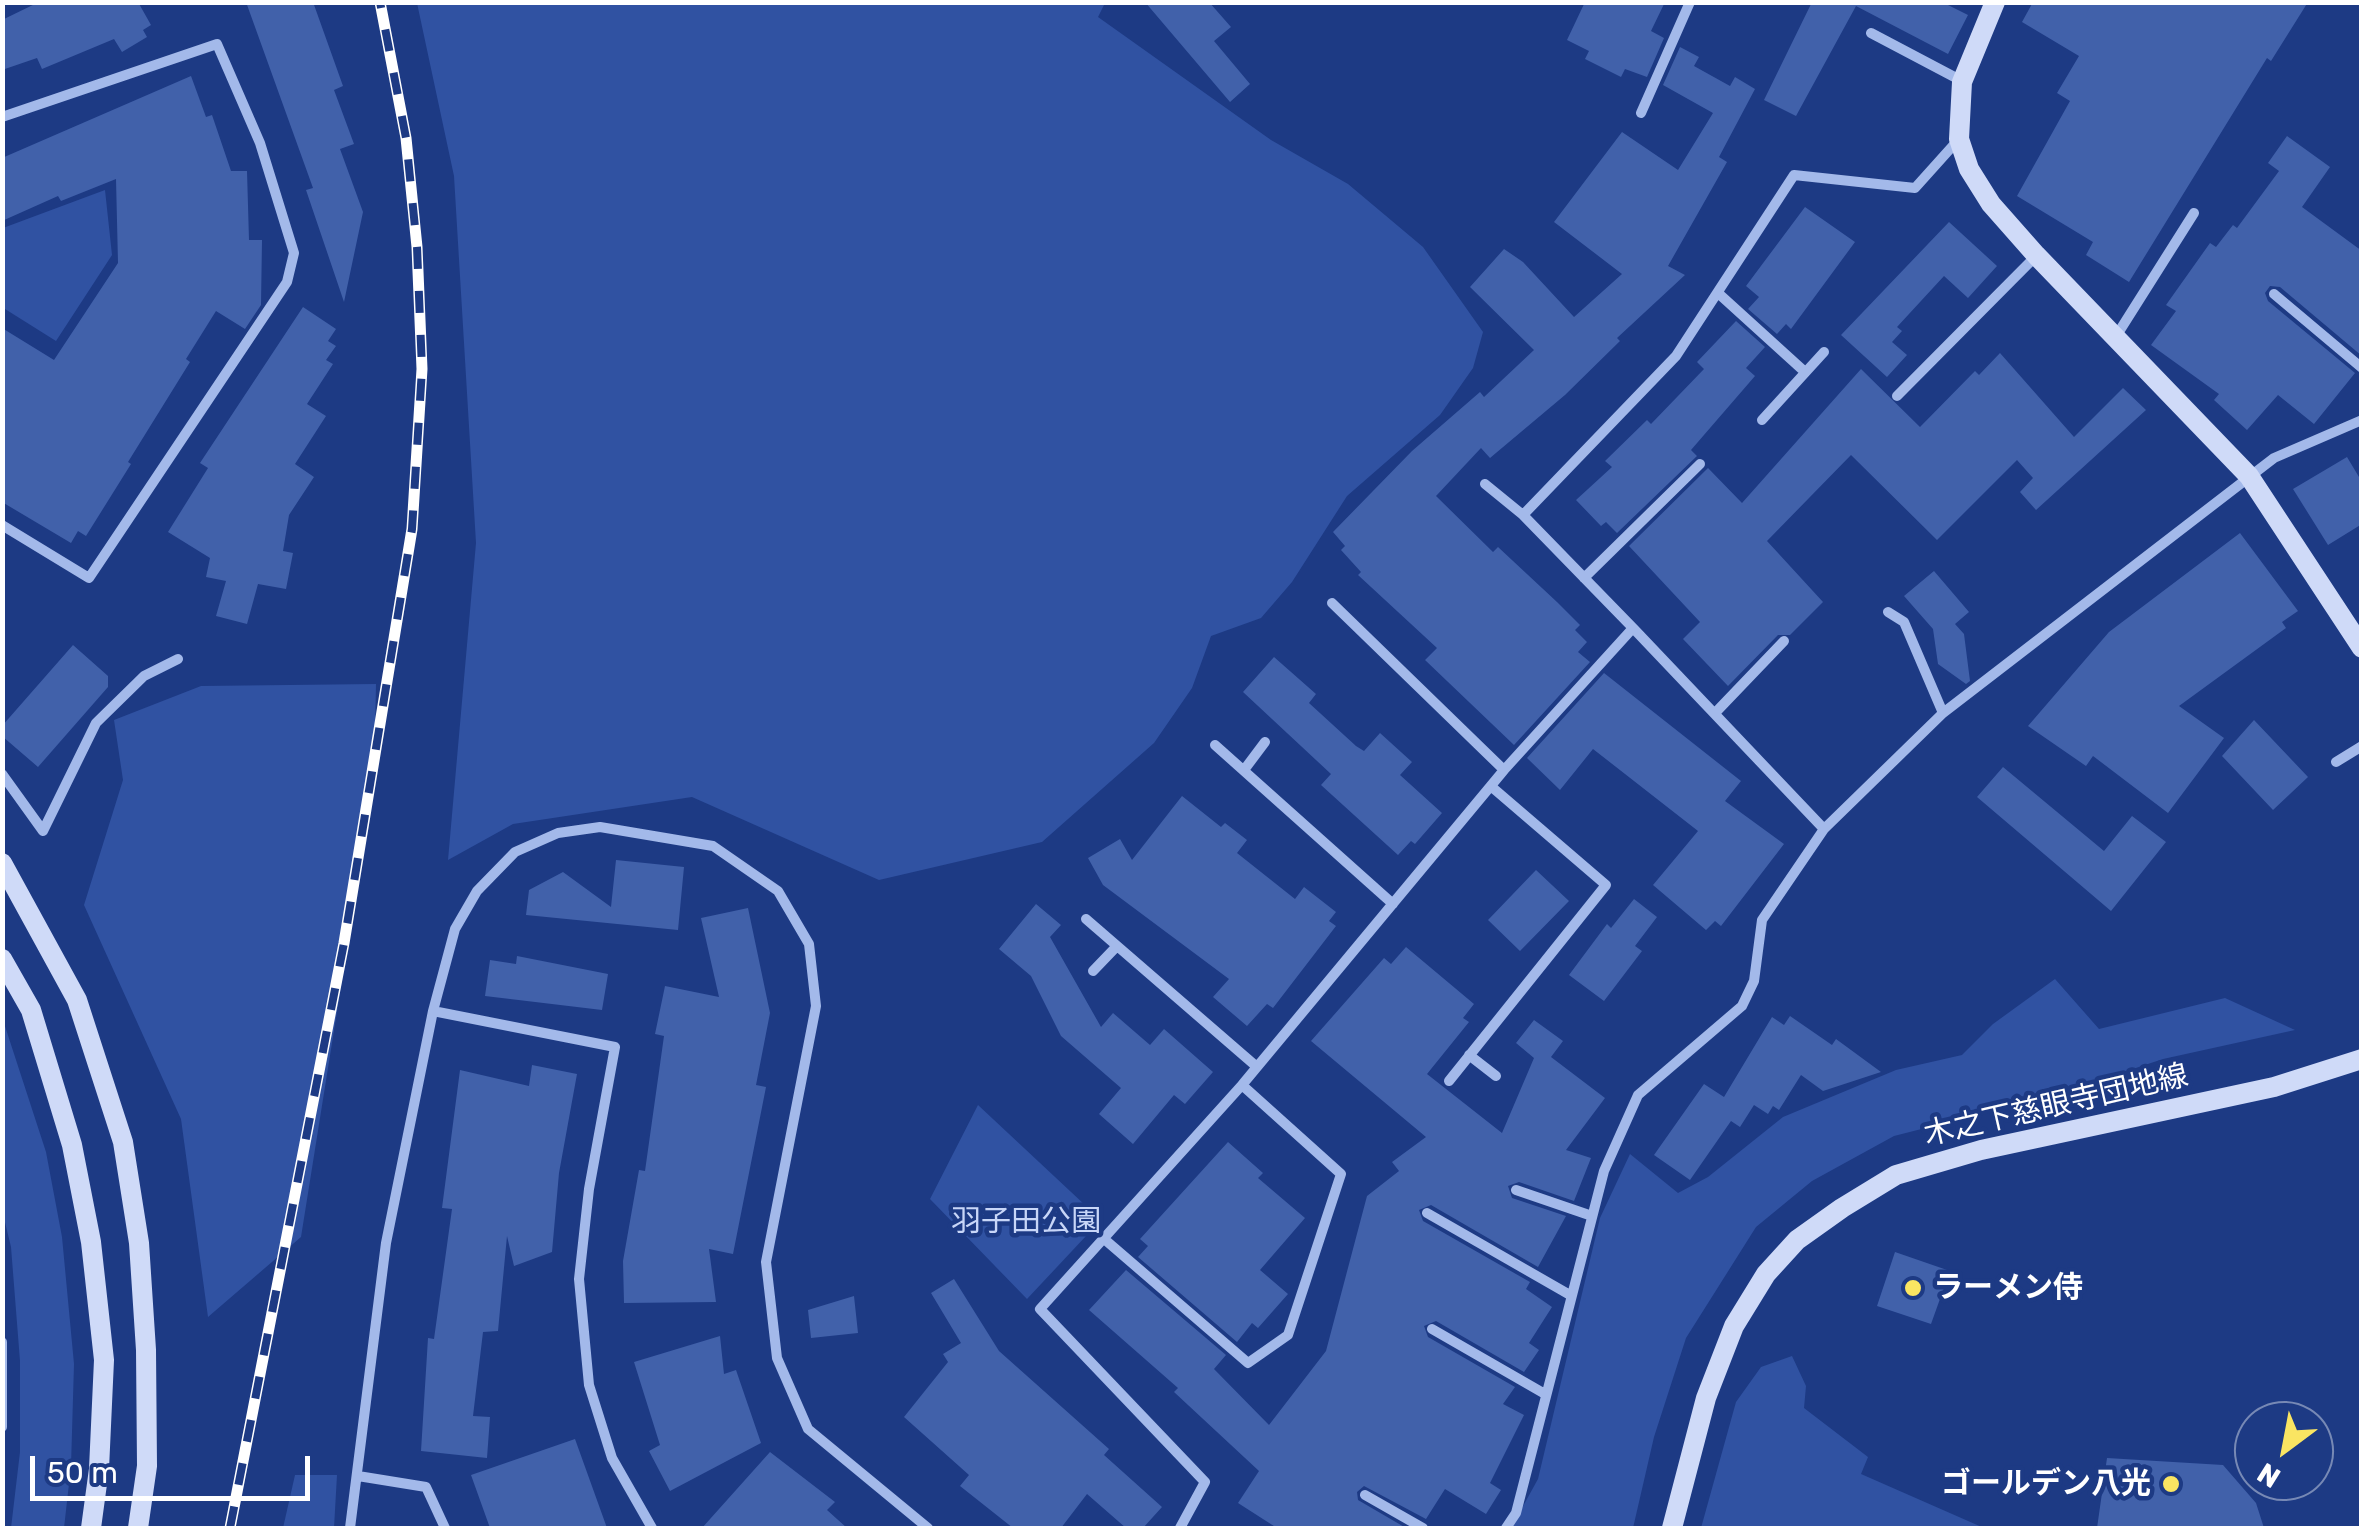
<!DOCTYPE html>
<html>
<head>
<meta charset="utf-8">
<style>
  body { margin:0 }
  #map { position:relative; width:2364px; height:1531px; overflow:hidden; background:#1d3a84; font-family:Rubik,sans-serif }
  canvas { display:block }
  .frame { position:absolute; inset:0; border:5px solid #fff; pointer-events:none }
  .north { position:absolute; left:2234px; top:1401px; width:100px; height:100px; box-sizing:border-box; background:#1d3a84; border:2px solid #7789b5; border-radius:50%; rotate:212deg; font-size:28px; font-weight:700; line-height:40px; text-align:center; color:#fff }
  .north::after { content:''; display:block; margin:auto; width:35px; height:45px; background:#fae562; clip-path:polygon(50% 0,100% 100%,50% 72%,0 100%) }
  .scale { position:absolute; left:30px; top:1456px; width:280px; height:45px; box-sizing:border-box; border:5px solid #fff; border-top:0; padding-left:12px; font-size:30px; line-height:35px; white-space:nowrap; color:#fff; -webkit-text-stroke:8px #1d3a84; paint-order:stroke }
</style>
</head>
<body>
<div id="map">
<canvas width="2364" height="1531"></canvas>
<div class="frame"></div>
<div class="north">N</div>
<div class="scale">50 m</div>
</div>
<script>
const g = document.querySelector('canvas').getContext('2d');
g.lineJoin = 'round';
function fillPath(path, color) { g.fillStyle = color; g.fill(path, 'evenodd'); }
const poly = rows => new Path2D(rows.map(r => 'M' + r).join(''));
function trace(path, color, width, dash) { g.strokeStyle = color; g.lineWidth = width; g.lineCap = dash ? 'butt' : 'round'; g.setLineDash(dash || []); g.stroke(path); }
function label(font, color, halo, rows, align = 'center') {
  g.font = font + ' Rubik,"Noto Sans JP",sans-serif'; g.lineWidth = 9; g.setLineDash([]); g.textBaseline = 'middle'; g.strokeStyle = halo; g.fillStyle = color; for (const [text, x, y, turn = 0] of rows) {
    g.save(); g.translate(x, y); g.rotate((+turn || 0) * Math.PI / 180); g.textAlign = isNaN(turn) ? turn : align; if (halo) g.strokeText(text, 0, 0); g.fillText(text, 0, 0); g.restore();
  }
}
fillPath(poly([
  [417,3,1105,3,1098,17,1271,140,1348,184,1423,247,1483,332,1473,368,1440,415,1347,496,1292,582,1261,618,1211,636,1192,688,1154,743,1042,842,879,880,692,797,513,824,448,860,476,543,454,176],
  [105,190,112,255,56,341,5,309,3,228],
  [376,684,374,780,301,1237,208,1317,181,1119,84,905,123,780,114,720,201,686],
  [2055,979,2099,1029,2225,998,2295,1030,2163,1059,2051,1096,1894,1136,1812,1181,1756,1227,1686,1338,1654,1437,1633,1528,1511,1528,1538,1479,1600,1218,1630,1154,1678,1193,1708,1177,1783,1117,1896,1070,1962,1055,1993,1024],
  [2,1017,46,1152,62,1237,74,1364,71,1466,64,1528,11,1528,20,1452,20,1361,11,1247,3,1214],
  [978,1105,1101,1220,1027,1299,930,1199],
  [1792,1356,1806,1386,1804,1408,1868,1457,1861,1474,1984,1528,1701,1528,1736,1402,1761,1367],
  [295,1475,337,1475,334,1528,283,1528]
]), '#3052a2');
fillPath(poly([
  [39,2,138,2,151,25,143,30,147,37,122,52,114,39,42,69,37,58,2,70,2,20],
  [246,2,313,2,343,86,334,90,354,144,340,149,363,212,344,302,306,190,313,188],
  [1145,2,1209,2,1231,27,1214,41,1250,84,1230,102],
  [1585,2,1665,2,1651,31,1664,38,1647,77,1625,69,1621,77,1585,59,1589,51,1567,40],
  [1812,2,1942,2,1968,15,1948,54,1856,6,1796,116,1764,100],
  [2033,2,2308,2,2271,61,2267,58,2129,282,2086,255,2093,242,2017,196,2070,101,2057,93,2079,56,2022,22],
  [1680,47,1699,57,1694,66,1730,86,1735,77,1755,89,1719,157,1727,162,1668,266,1685,275,1617,338,1620,341,1565,395,1490,458,1481,448,1436,496,1493,552,1498,547,1557,602,1580,625,1575,630,1587,642,1578,652,1590,662,1514,745,1425,660,1437,648,1358,575,1361,572,1341,550,1345,546,1333,532,1412,451,1480,392,1484,397,1534,350,1470,287,1504,249,1523,262,1574,317,1622,274,1554,222,1622,132,1678,170,1713,113,1663,85],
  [191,76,206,117,212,115,231,171,247,171,249,240,262,240,261,305,245,329,216,311,186,359,190,362,128,462,131,464,86,536,78,531,71,543,2,502,2,328,54,360,118,263,116,179,61,201,58,196,2,221,2,158],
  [2287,136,2330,167,2302,207,2362,251,2362,356,2280,287,2270,286,2265,293,2268,301,2355,373,2314,424,2278,395,2247,430,2214,400,2219,394,2151,345,2176,311,2166,305,2210,243,2216,247,2233,225,2237,228,2279,171,2268,163],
  [1805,207,1855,242,1791,329,1786,324,1777,334,1748,309,1759,297,1746,286],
  [1949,222,1997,266,1968,298,1944,276,1897,327,1902,331,1892,342,1907,355,1887,377,1841,335],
  [303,307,336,329,328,341,336,346,326,360,333,364,307,404,326,416,295,464,314,477,289,515,283,551,293,553,286,589,258,584,247,624,216,616,226,581,206,577,210,558,168,532,208,468,200,463],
  [1736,321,1765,347,1746,368,1755,376,1691,450,1697,456,1617,533,1606,522,1601,526,1576,500,1612,467,1605,461,1647,420,1651,424,1704,369,1697,362],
  [2000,353,2074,437,2123,388,2146,410,2036,510,2020,492,2033,478,2017,460,1937,540,1851,455,1767,541,1823,602,1790,635,1778,635,1728,686,1683,639,1700,622,1629,546,1708,468,1742,503,1861,369,1920,427,1975,371,1979,375],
  [2347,457,2362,482,2362,524,2328,545,2293,489],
  [2240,533,2298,611,2282,622,2286,628,2179,706,2224,738,2168,813,2093,756,2086,766,2028,726,2109,632],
  [1934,571,1969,612,1955,624,1964,634,1970,681,1966,684,1938,664,1933,629,1904,596],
  [73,645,108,676,108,687,38,767,2,736,2,726],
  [1274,657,1316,694,1309,703,1356,746,1364,751,1380,733,1412,762,1400,775,1442,813,1415,844,1411,841,1398,855,1321,785,1331,774,1243,692],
  [1604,673,1741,781,1725,801,1784,844,1721,926,1715,921,1706,930,1653,885,1698,831,1593,749,1560,790,1527,758],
  [2254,720,2308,777,2273,810,2222,756],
  [2003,767,2104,851,2132,816,2166,842,2111,911,1977,797],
  [1182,796,1221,827,1225,823,1247,840,1237,853,1295,899,1304,887,1336,912,1329,921,1336,926,1273,1008,1267,1004,1247,1026,1213,997,1229,979,1103,885,1088,858,1120,839,1132,860],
  [616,860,684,867,678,930,526,915,529,890,563,872,611,907],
  [1536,870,1569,901,1520,951,1488,920],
  [1634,899,1657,917,1635,946,1642,951,1604,1001,1569,975,1607,924,1611,928],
  [1036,904,1061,925,1050,937,1101,1027,1113,1013,1150,1045,1164,1029,1213,1072,1185,1104,1174,1095,1133,1144,1099,1114,1121,1088,1061,1036,1031,976,999,949],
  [748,908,770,1013,756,1085,766,1087,733,1254,709,1249,716,1302,624,1303,623,1261,639,1170,645,1171,664,1036,655,1034,665,986,719,997,701,918],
  [1406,947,1474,1004,1463,1018,1469,1022,1427,1074,1502,1133,1534,1058,1516,1043,1534,1020,1563,1041,1551,1057,1605,1098,1566,1150,1591,1158,1574,1201,1519,1182,1508,1186,1512,1198,1566,1216,1538,1267,1431,1205,1419,1210,1423,1221,1530,1282,1526,1289,1552,1307,1529,1343,1539,1350,1524,1372,1436,1321,1424,1326,1428,1337,1515,1387,1503,1404,1524,1415,1490,1483,1501,1490,1486,1514,1445,1489,1426,1519,1364,1486,1357,1492,1358,1500,1406,1528,1277,1528,1238,1503,1259,1471,1174,1392,1178,1388,1089,1310,1126,1270,1226,1355,1214,1369,1269,1425,1326,1351,1367,1196,1399,1171,1392,1162,1426,1137,1311,1041,1384,958,1391,964],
  [517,956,608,974,602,1010,485,996,490,960,516,964],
  [1790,1016,1832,1045,1836,1039,1881,1072,1823,1091,1801,1075,1779,1110,1773,1106,1768,1114,1754,1105,1740,1127,1731,1121,1690,1180,1654,1155,1704,1084,1724,1097,1772,1017,1784,1025],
  [532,1065,577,1074,559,1173,552,1252,514,1266,507,1236,498,1331,483,1332,473,1416,490,1417,487,1458,421,1451,428,1338,434,1339,452,1209,442,1208,460,1070,529,1086],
  [1228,1142,1263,1173,1258,1178,1305,1218,1260,1270,1288,1294,1258,1328,1252,1323,1237,1342,1138,1257,1148,1246,1140,1239],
  [1895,1252,1950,1271,1931,1324,1877,1306],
  [954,1279,999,1351,1109,1449,1104,1455,1162,1507,1143,1528,1126,1528,1087,1494,1061,1528,1013,1528,960,1486,969,1475,904,1417,948,1362,943,1354,961,1343,931,1293],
  [854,1296,858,1333,811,1338,808,1310],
  [720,1336,724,1374,736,1370,761,1443,670,1491,649,1451,660,1445,634,1362],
  [575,1439,607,1528,490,1528,471,1475],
  [770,1452,835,1502,827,1510,847,1528,702,1528],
  [2107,1458,2223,1465,2256,1503,2264,1528,2097,1528]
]), '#4161aa');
trace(poly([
  [1871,33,1962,81],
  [1641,113,1690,2],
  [2,117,217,44,260,143,294,253,287,282,89,578,2,525],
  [1718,293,1805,372],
  [2274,294,2362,368],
  [2115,338,2194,213],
  [1897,396,2036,256],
  [1762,420,1824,352],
  [1485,484,1523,515],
  [1584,578,1700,464],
  [1332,603,1504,770],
  [1888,612,1904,622,1943,713],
  [1633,628,1523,515,1676,356,1794,175,1915,188,1959,139],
  [1716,712,1784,641],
  [1215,745,1393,904],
  [2336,762,2362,746],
  [1244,770,1265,742],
  [2,774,43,831,96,723,144,676,178,659],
  [1086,919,1257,1067],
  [1093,971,1117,946],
  [433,1011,615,1047,589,1189,579,1279,589,1385,612,1458,652,1528],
  [1469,1055,1496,1076],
  [1449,1081,1606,885,1493,788],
  [1516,1190,1592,1216],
  [1427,1213,1570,1295],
  [1103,1238,1248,1363,1288,1335,1341,1174,1242,1085],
  [1432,1329,1545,1394],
  [2,1342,2,1427],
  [358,1476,426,1487,445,1528],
  [1365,1495,1423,1528],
  [350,1528,386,1243,433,1011,455,929,477,891,515,852,558,833,600,827,713,846,778,891,809,944,816,1006,766,1262,777,1358,808,1429,928,1528],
  [1180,1528,1205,1482,1040,1309,1242,1085,1504,770,1633,628,1824,829,1943,713,2274,458,2362,420],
  [1506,1528,1516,1513,1604,1171,1638,1095,1742,1006,1754,981,1762,920,1824,829]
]), '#a3b9ea', 10);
trace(poly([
  [1995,2,1962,82,1959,139,1969,169,1991,204,2036,255,2249,476,2362,648],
  [2,863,77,1000,123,1142,139,1243,146,1350,147,1466,138,1528],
  [2,959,31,1010,72,1145,91,1242,104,1360,99,1469,91,1528],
  [1672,1528,1706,1398,1734,1326,1766,1274,1797,1240,1842,1208,1896,1175,1981,1150,2274,1087,2362,1059]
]), '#cfdaf8', 20);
const rail = poly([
  [230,1528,344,943,412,529,422,369,417,247,406,138,380,2]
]);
trace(rail, '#fff', 11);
trace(rail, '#1d3a84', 8, [22]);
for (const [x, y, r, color] of [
  [1913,1288,10,"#fae562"],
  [2171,1484,10,"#fae562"]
]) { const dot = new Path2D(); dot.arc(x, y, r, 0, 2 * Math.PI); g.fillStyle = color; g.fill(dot); trace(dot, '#1d3a84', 4); }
label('30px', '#fff', '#1d3a84', [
  ["木之下慈眼寺団地線",2056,1106,-13]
]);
label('30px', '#c8d6f8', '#1d3a84', [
  ["羽子田公園",1026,1222]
]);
label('bold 30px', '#fff', '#1d3a84', [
  ["ラーメン侍",1933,1288],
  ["ゴールデン八光",2151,1484,"right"]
], 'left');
</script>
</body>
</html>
